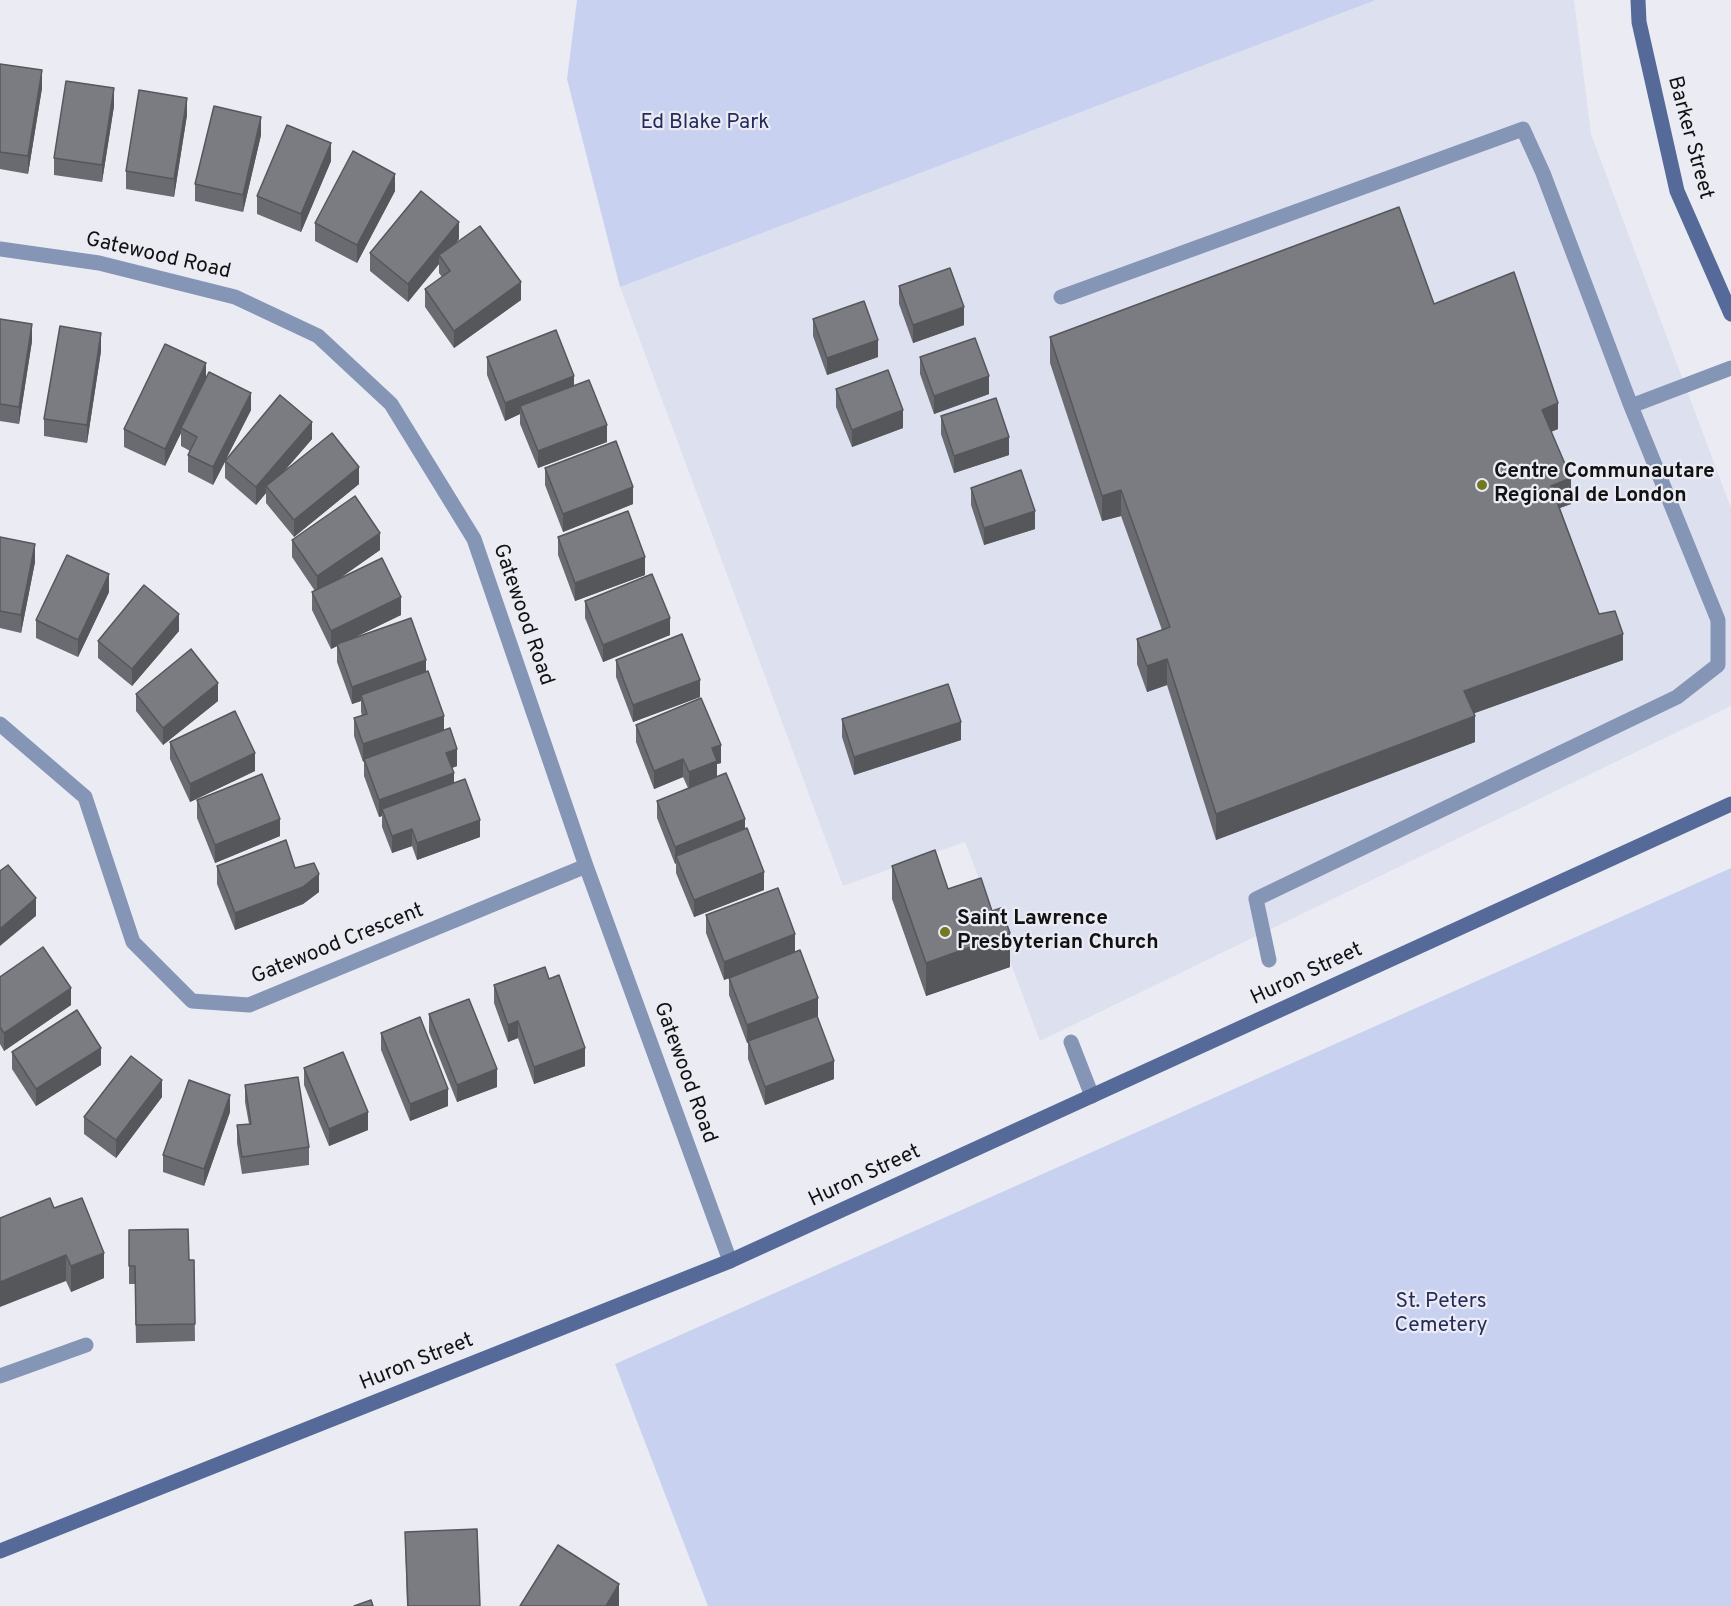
<!DOCTYPE html>
<html>
<head>
<meta charset="utf-8">
<style>
  body { margin:0 }
  canvas { display:block; background:#ebecf3 }
</style>
</head>
<body>
<canvas width="1731" height="1606"></canvas>
<script>
const g = document.querySelector('canvas').getContext('2d');
g.lineJoin = 'round';
function fillPath(path, color) { g.fillStyle = color; g.fill(path, 'evenodd'); }
const poly = rows => new Path2D(rows.map(r => 'M' + r).join(''));
function trace(path, color, width, dash) { g.strokeStyle = color; g.lineWidth = width; g.lineCap = dash ? 'butt' : 'round'; g.setLineDash(dash || []); g.stroke(path); }
function label(font, color, halo, rows, align = 'center') {
  g.font = font + ' Overpass,sans-serif'; g.lineWidth = 4.5; g.setLineDash([]); g.textBaseline = 'middle'; g.strokeStyle = halo; g.fillStyle = color; for (const [text, x, y, turn = 0] of rows) {
    g.save(); g.translate(x, y); g.rotate((+turn || 0) * Math.PI / 180); g.textAlign = isNaN(turn) ? turn : align; if (halo) g.strokeText(text, 0, 0); g.fillText(text, 0, 0); g.restore();
  }
}
fillPath(poly([
  [1376,0,1574,0,1591,134,1731,508,1731,706,1040,1041,965,842,843,886,620,287]
]), '#dde1ef');
fillPath(poly([
  [577,0,1376,0,620,287,567,79],
  [1731,868,1731,1606,708,1606,615,1364]
]), '#c9d1f0');
trace(poly([
  [1061,297,1523,129,1543,173,1631,406,1718,620,1718,665,1677,697,1256,899,1269,960],
  [1631,406,1731,368],
  [1071,1042,1092,1096],
  [0,1376,86,1345]
]), '#8595b6', 15);
trace(poly([
  [0,249,99,263,235,297,318,336,391,404,474,539,586,866,730,1261],
  [0,724,85,797,133,942,192,1001,249,1005,586,866]
]), '#8595b6', 15);
trace(poly([
  [1638,0,1639,22,1677,191,1731,314],
  [0,1551,730,1261,1731,804]
]), '#556a99', 15);
fillPath(poly([
  [0,64,42,88,28,174,0,169],
  [114,106,102,182,54,175,54,158],
  [187,115,174,197,126,189,126,171],
  [261,135,243,212,195,201,195,184],
  [331,161,301,232,257,214,257,196],
  [395,191,357,263,315,241,315,223],
  [459,239,455,243,521,300,454,348,425,307,425,289,442,277,439,273,439,264,408,302,370,271,370,253],
  [899,286,964,325,913,343,899,304],
  [1434,304,1558,429,1551,432,1571,504,1560,508,1599,614,1623,660,1474,713,1475,742,1216,840,1167,685,1147,692,1137,664,1137,639,1162,630,1121,516,1102,521,1050,363,1050,337],
  [0,319,32,341,19,424,0,421],
  [813,319,878,357,827,375,813,336],
  [101,351,87,443,44,436,44,419],
  [487,357,574,386,607,442,538,468,520,424,520,414,505,421,487,375],
  [920,357,989,394,934,414,920,374],
  [206,379,251,410,226,459,312,439,284,471,359,484,294,537,266,503,266,493,256,505,225,478,225,462,213,485,188,472,188,455,190,451,181,446,181,433,165,466,124,447,124,429],
  [836,389,903,428,852,447,836,407],
  [941,416,1009,455,954,473,941,434],
  [545,468,633,504,563,532,545,485],
  [971,488,1035,529,984,545,971,505],
  [0,537,35,562,21,633,0,628],
  [558,537,645,575,575,601,558,555],
  [292,540,380,550,336,581,401,615,349,640,426,672,444,730,457,766,452,768,454,783,480,837,417,860,412,846,392,853,382,827,382,816,379,817,364,776,364,761,363,762,354,736,354,718,362,716,361,712,361,701,352,704,337,662,337,646,331,649,312,610,312,592,315,591,292,557],
  [109,592,78,657,36,638,36,620],
  [585,601,670,635,603,662,585,618],
  [179,631,132,686,98,658,98,641],
  [616,660,700,697,633,722,616,677],
  [136,694,218,701,163,745,136,711],
  [842,719,961,740,854,775,842,737],
  [636,725,721,763,717,764,717,777,745,829,764,890,694,917,676,873,676,863,675,864,657,818,657,801,688,788,683,777,654,789,636,742],
  [170,742,255,771,190,802,170,759],
  [197,800,280,836,215,863,197,818],
  [217,866,295,868,319,892,303,904,235,930,217,884],
  [892,866,948,889,1010,967,926,996,892,899],
  [706,915,795,952,818,1016,817,1016,834,1079,765,1105,748,1059,748,1042,747,1043,729,995,729,978,724,980,706,933],
  [0,977,71,1005,4,1051,0,1044],
  [549,979,585,1066,534,1084,518,1038,508,1042,494,1003,494,985],
  [429,1014,497,1087,457,1102,429,1032],
  [381,1033,448,1106,410,1121,381,1050],
  [12,1052,101,1065,36,1106,12,1069],
  [304,1068,368,1130,329,1146,304,1085],
  [245,1085,309,1147,309,1165,242,1174,237,1143,237,1125,249,1124,245,1102],
  [162,1097,116,1158,84,1134,84,1117],
  [230,1112,204,1186,163,1172,163,1155],
  [54,1208,104,1278,71,1292,66,1281],
  [129,1230,189,1260,194,1260,195,1341,136,1343,135,1284,129,1284],
  [405,1532,480,1606,407,1606]
]), '#696b70');
fillPath(poly([
  [42,70,42,88,28,174,28,156],
  [114,88,114,106,102,182,102,165],
  [187,98,187,115,174,197,174,179],
  [261,117,261,135,243,212,243,195],
  [331,143,331,161,301,232,301,214],
  [395,174,395,191,357,263,357,245],
  [459,222,459,239,442,260,439,255,439,264,408,302,408,284],
  [521,282,521,300,454,348,454,331],
  [964,307,964,325,913,343,913,325],
  [32,324,32,341,19,424,19,407],
  [101,333,101,351,87,443,87,425],
  [878,340,878,357,827,375,827,358],
  [206,363,206,381,181,428,181,433,165,466,165,449],
  [574,376,574,393,520,406,520,414,505,421,505,403],
  [989,376,989,394,934,414,934,396],
  [251,393,251,410,213,485,213,467],
  [1558,403,1558,429,1542,435,1542,410],
  [903,410,903,428,852,447,852,430],
  [312,422,312,439,269,489,266,486,266,493,256,505,256,487],
  [607,425,607,442,538,468,538,451],
  [1009,437,1009,455,954,473,954,456],
  [359,467,359,484,294,537,294,520],
  [1571,478,1571,504,1551,511,1551,486],
  [633,487,633,504,563,532,563,514],
  [1121,490,1121,516,1102,521,1102,496],
  [1035,511,1035,529,984,545,984,528],
  [380,533,380,550,317,594,317,576],
  [35,544,35,562,21,633,21,615],
  [645,557,645,575,575,601,575,583],
  [109,574,109,592,78,657,78,640],
  [401,597,401,615,331,649,331,631],
  [179,614,179,631,132,686,132,669],
  [670,618,670,635,603,662,603,645],
  [1623,634,1623,660,1464,717,1464,691],
  [1167,659,1167,685,1147,692,1147,666],
  [426,660,426,678,361,695,361,701,352,704,352,687],
  [700,680,700,697,633,722,633,705],
  [218,683,218,701,163,745,163,728],
  [444,716,444,733,364,759,364,761,363,762,363,744],
  [1475,716,1475,742,1216,840,1216,814],
  [961,722,961,740,854,775,854,757],
  [721,745,721,763,717,764,717,778,689,790,689,772,712,748],
  [457,749,457,766,446,770,446,753],
  [255,753,255,771,190,802,190,784],
  [683,759,683,777,654,789,654,771],
  [454,773,454,790,382,809,382,816,379,817,379,800],
  [280,819,280,836,215,863,215,845],
  [745,819,745,836,676,856,676,863,675,864,675,847],
  [480,820,480,837,417,860,417,843],
  [412,829,412,846,392,853,392,836],
  [764,872,764,890,694,917,694,900],
  [319,874,319,892,303,904,235,930,235,913],
  [36,898,36,916,0,946,0,929],
  [1010,933,1010,967,926,996,926,963],
  [795,934,795,952,724,980,724,962],
  [71,988,71,1005,4,1051,4,1033],
  [818,998,818,1016,747,1043,747,1025],
  [518,1021,518,1038,508,1042,508,1025],
  [101,1048,101,1065,36,1106,36,1089],
  [585,1048,585,1066,534,1084,534,1067],
  [834,1061,834,1079,765,1105,765,1087],
  [497,1069,497,1087,457,1102,457,1085],
  [162,1080,162,1097,116,1158,116,1140],
  [448,1089,448,1106,410,1121,410,1104],
  [230,1095,230,1112,204,1186,204,1169],
  [368,1112,368,1130,329,1146,329,1129],
  [104,1253,104,1278,71,1292,71,1266],
  [66,1255,66,1281,0,1307,0,1282],
  [619,1584,619,1606,606,1606]
]), '#55575b');
const building = poly([
  [0,64,42,70,28,156,0,152,0,64],
  [66,81,114,88,102,165,54,158,66,81],
  [139,90,187,98,174,179,126,171,139,90],
  [214,106,261,117,243,195,195,184,214,106],
  [287,125,331,143,301,214,257,196,287,125],
  [353,151,395,174,357,245,315,223,353,151],
  [421,191,459,222,408,284,370,253,421,191],
  [1399,207,1434,304,1514,272,1558,403,1542,410,1571,478,1551,486,1599,614,1615,611,1623,634,1464,691,1475,716,1216,814,1167,659,1147,666,1137,639,1170,627,1121,490,1102,496,1050,337,1399,207],
  [480,226,521,282,454,331,425,289,450,271,439,255,480,226],
  [950,268,964,307,913,325,899,286,950,268],
  [864,301,878,340,827,358,813,319,864,301],
  [0,319,32,324,19,407,0,404,0,319],
  [60,326,101,333,87,425,44,419,60,326],
  [556,330,574,376,505,403,487,357,556,330],
  [975,338,989,376,934,396,920,357,975,338],
  [165,344,206,363,165,449,124,429,165,344],
  [888,370,903,410,852,430,836,389,888,370],
  [209,372,251,393,213,467,188,455,197,437,181,428,209,372],
  [589,380,607,425,538,451,520,406,589,380],
  [280,395,312,422,256,487,225,461,280,395],
  [996,398,1009,437,954,456,941,416,996,398],
  [332,433,359,467,294,520,266,486,332,433],
  [616,441,633,487,563,514,545,468,616,441],
  [1021,470,1035,511,984,528,971,488,1021,470],
  [355,496,380,533,317,576,292,540,355,496],
  [628,511,645,557,575,583,558,537,628,511],
  [0,537,35,544,21,615,0,611,0,537],
  [67,555,109,574,78,640,36,620,67,555],
  [382,558,401,597,331,631,312,592,382,558],
  [652,574,670,618,603,645,585,601,652,574],
  [144,585,179,614,132,669,98,641,144,585],
  [411,618,426,660,352,687,337,644,411,618],
  [682,634,700,680,633,705,616,660,682,634],
  [191,649,218,683,163,728,136,694,191,649],
  [428,671,444,716,363,744,354,718,367,714,361,695,428,671],
  [948,684,961,722,854,757,842,719,948,684],
  [701,698,721,745,712,748,717,761,689,772,683,759,654,771,636,725,701,698],
  [235,711,255,753,190,784,170,742,235,711],
  [450,728,457,749,446,753,454,773,379,800,364,759,450,728],
  [726,773,745,819,675,847,657,801,726,773],
  [262,774,280,819,215,845,197,800,262,774],
  [465,779,480,820,417,843,412,829,392,836,382,809,465,779],
  [747,828,764,872,694,900,676,856,747,828],
  [286,840,295,868,314,863,319,874,303,887,235,913,217,866,286,840],
  [935,850,948,889,981,878,992,911,1001,908,1010,933,926,963,892,866,935,850],
  [8,865,36,898,0,929,0,871,8,865],
  [778,888,795,934,724,962,706,915,778,888],
  [43,947,71,988,4,1033,0,1027,0,977,43,947],
  [800,950,818,998,747,1025,729,978,800,950],
  [545,967,549,979,559,975,585,1048,534,1067,518,1021,508,1025,494,985,545,967],
  [469,999,497,1069,457,1085,429,1014,469,999],
  [77,1010,101,1048,36,1089,12,1052,77,1010],
  [817,1016,834,1061,765,1087,748,1041,817,1016],
  [420,1017,448,1089,410,1104,381,1033,420,1017],
  [343,1052,368,1112,329,1129,304,1068,343,1052],
  [131,1056,162,1080,116,1140,84,1117,131,1056],
  [298,1077,309,1147,242,1157,237,1125,251,1124,245,1085,298,1077],
  [189,1080,230,1095,204,1169,163,1155,189,1080],
  [50,1198,54,1208,82,1198,104,1253,71,1266,66,1255,0,1282,0,1218,50,1198],
  [188,1229,189,1260,194,1260,195,1324,136,1325,135,1266,129,1266,129,1230,188,1229],
  [477,1529,480,1606,408,1606,405,1532,477,1529],
  [558,1545,619,1584,606,1606,520,1606,558,1545],
  [371,1600,373,1606,354,1606,371,1600]
]);
fillPath(building, '#7a7c82');
trace(building, '#55575b', 1.5);
for (const [x, y, r, color] of [
  [1482,485,6,"#727922"],
  [945,932,6,"#727922"]
]) { const dot = new Path2D(); dot.arc(x, y, r, 0, 2 * Math.PI); g.fillStyle = color; g.fill(dot); trace(dot, '#ebecf3', 2); }
label('21px', '#242a5b', '#ebecf3', [
  ["Ed Blake Park",705,124],
  ["St. Peters",1441,1303],
  ["Cemetery",1441,1327]
]);
label('21px', '#121214', '#ebecf3', [
  ["Barker Street",1689,138,75],
  ["Gatewood Road",158,257,13],
  ["Gatewood Road",522,615,71],
  ["Gatewood Crescent",338,945,-22],
  ["Huron Street",1307,975,-25],
  ["Gatewood Road",684,1073,70],
  ["Huron Street",865,1177,-25],
  ["Huron Street",417,1363,-22]
]);
label('bold 21px', '#121214', '#ebecf3', [
  ["Centre Communautare",1494,473],
  ["Regional de London",1494,497],
  ["Saint Lawrence",957,920],
  ["Presbyterian Church",957,944]
], 'left');
</script>
</body>
</html>
